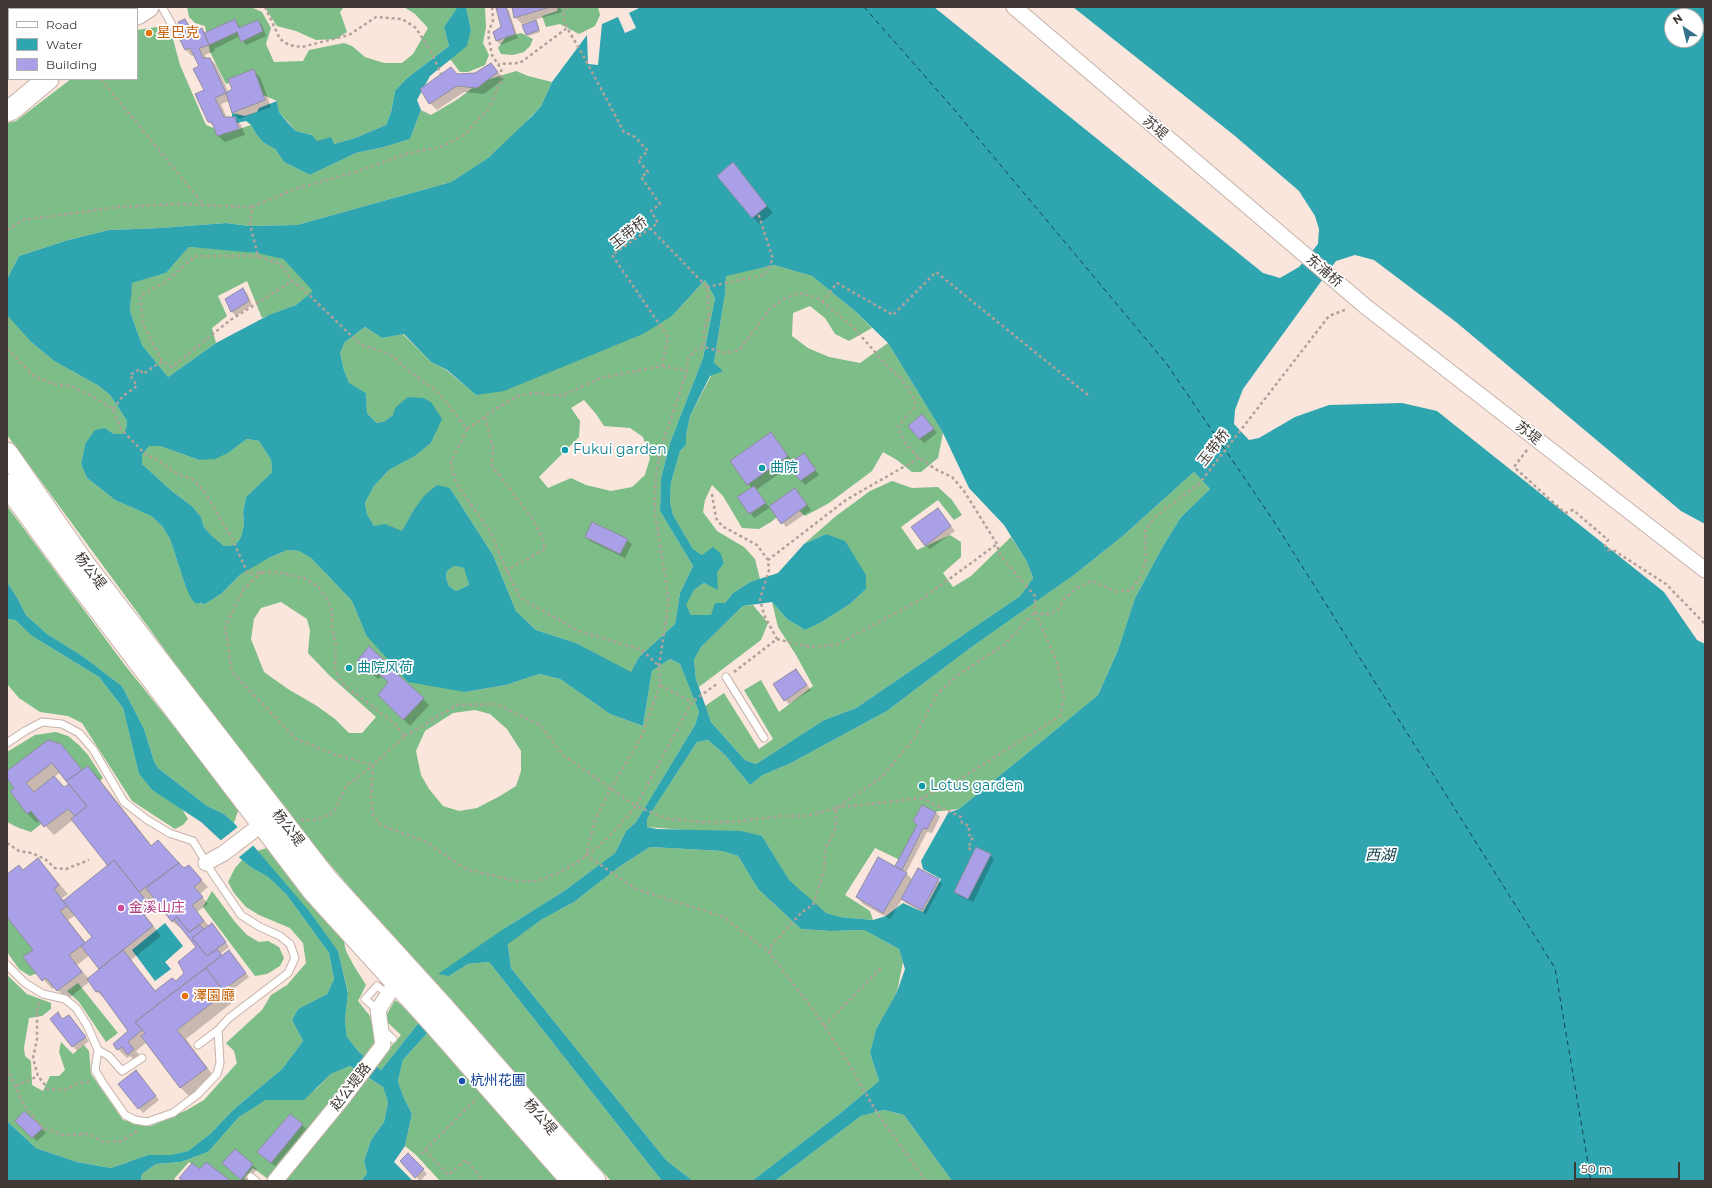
<!DOCTYPE html>
<html>
<head>
<meta charset="utf-8">
<style>
  body { margin:0 }
  #map { position:relative; width:1712px; height:1188px; overflow:hidden; background:#fae6dc; font-family:Montserrat,sans-serif }
  canvas { display:block }
  .frame { position:absolute; inset:0; border:8px solid #3f3834; pointer-events:none }
  .legend { position:absolute; left:8px; top:8px; width:130px; height:72px; box-sizing:border-box; background:#fff; border:1px solid #b2afae; margin:0; padding:5px 7px; list-style:none; font-size:12px; color:#3f3834 }
  .legend li { display:flex; align-items:center; gap:8px; height:20px }
  .legend b { width:20px; border:1px solid #b2afae }
  .north { position:absolute; left:1664px; top:8px; width:40px; height:40px; box-sizing:border-box; background:#fff; border:1px solid #b2afae; border-radius:50%; rotate:325deg; font-size:11px; font-weight:700; line-height:16px; text-align:center; color:#3f3834 }
  .north::after { content:''; display:block; margin:auto; width:14px; height:18px; background:#347388; clip-path:polygon(50% 0,100% 100%,50% 72%,0 100%) }
  .scale { position:absolute; left:1574px; top:1162px; width:106px; height:18px; box-sizing:border-box; border:2px solid #3f3834; border-top:0; padding-left:5px; font-size:12px; line-height:14px; white-space:nowrap; color:#3f3834; -webkit-text-stroke:3px #fff; paint-order:stroke }
</style>
</head>
<body>
<div id="map">
<canvas width="1712" height="1188"></canvas>
<div class="frame"></div>
<ul class="legend">
<li><b style="height:5px;background:#fff"></b>Road</li>
<li><b style="height:11px;background:#2fa5b0"></b>Water</li>
<li><b style="height:11px;background:#a9a0e7"></b>Building</li>
</ul>
<div class="north">N</div>
<div class="scale">50 m</div>
</div>
<script>
const context = document.querySelector('canvas').getContext('2d');
context.lineJoin = 'round';
function fillPath(path, color) { context.fillStyle = color; context.fill(path, 'evenodd'); }
const poly = rows => new Path2D(rows.map(r => 'M' + r).join(''));
function strokePath(path, color, width, dash) { context.strokeStyle = color; context.lineWidth = width; context.lineCap = dash ? 'butt' : 'round'; context.setLineDash(dash || []); context.stroke(path); }
function label(font, color, halo, rows, align = 'center') {
  context.font = font + ' Montserrat,"Noto Sans SC",sans-serif'; context.lineWidth = 3.5; context.setLineDash([]); context.textBaseline = 'middle'; context.strokeStyle = halo; context.fillStyle = color; for (const [text, x, y, turn = 0] of rows) {
    context.save(); context.translate(x, y); context.rotate((+turn || 0) * Math.PI / 180); context.textAlign = isNaN(turn) ? turn : align; if (halo) context.strokeText(text, 0, 0); context.fillText(text, 0, 0); context.restore();
  }
}
const forest = poly([
  [7,7,90,7,87,9,9,9,9,66,7,68],
  [187,7,251,7,262,12,271,28,266,44,274,62,303,61,309,50,344,43,352,46,365,57,384,63,402,63,413,54,428,28,415,14,404,7,458,7,444,27,449,46,406,79,395,91,391,112,386,125,355,138,334,144,317,142,312,135,296,131,279,112,277,101,263,95,243,79,226,84,210,52,205,26,195,23,189,17],
  [267,7,344,7,340,12,347,32,336,39,316,40,296,31,277,26,267,11],
  [466,7,485,7,486,27,483,43,489,55,485,65,468,72,460,72,450,59,466,46,471,30],
  [558,7,598,7,600,15,595,26,579,34,560,24,546,27,542,16,557,11],
  [164,26,173,39,180,65,206,125,221,131,239,129,251,125,256,134,264,143,275,149,284,162,310,175,356,153,384,147,410,139,421,110,431,115,458,99,480,82,516,71,528,76,552,82,541,106,515,133,488,158,451,182,297,225,249,226,226,223,160,228,109,230,68,240,19,256,7,279,7,123,16,121,71,79,137,79,137,30],
  [521,33,533,39,530,46,524,52,513,55,501,54,498,48,506,37],
  [189,247,237,250,270,255,283,259,314,291,296,305,262,318,247,281,218,296,227,316,212,328,216,343,168,377,142,345,130,311,131,283,166,273],
  [774,265,812,276,856,312,872,328,849,341,835,334,825,318,810,306,793,313,792,336,808,348,829,357,860,363,888,343,943,433,938,458,921,472,912,472,897,460,883,452,872,471,829,503,805,516,793,504,771,522,759,529,742,528,723,496,712,485,705,500,703,512,717,531,744,547,755,559,760,579,750,582,733,593,725,603,711,615,691,615,685,605,694,590,704,583,717,589,717,573,724,563,721,554,702,555,693,549,673,515,670,502,671,483,680,451,686,445,686,436,690,416,711,376,714,363,725,294,726,275],
  [705,280,715,298,703,358,670,443,661,478,660,511,693,566,680,593,675,624,639,657,631,673,576,643,536,630,516,611,493,555,450,488,413,511,402,532,374,526,367,514,365,503,374,486,389,470,415,456,431,443,436,432,393,415,385,421,377,423,367,413,366,393,349,384,344,370,340,353,345,342,365,327,382,338,403,334,431,362,446,370,476,395,672,316],
  [584,400,596,414,604,426,630,428,643,437,650,458,645,475,632,487,611,491,586,485,571,478,548,488,539,477,579,437,580,421,571,408],
  [7,314,30,341,54,361,99,386,110,395,127,421,126,429,122,434,114,434,105,428,85,444,81,464,87,478,115,500,151,516,162,526,170,539,185,585,200,604,205,604,221,594,241,574,252,566,287,550,299,551,311,558,352,601,366,635,465,692,506,685,539,674,560,679,610,714,643,726,652,671,670,659,680,664,699,712,695,725,636,822,626,831,615,853,564,891,505,928,449,976,468,964,489,962,662,1181,611,1181,377,919,279,805,7,435],
  [281,602,307,619,310,630,308,653,330,676,376,717,362,733,349,733,335,719,317,706,288,689,264,672,251,639,254,619,261,608],
  [475,710,490,714,507,729,521,751,521,771,516,786,500,796,477,808,459,811,443,806,429,789,421,775,416,751,425,731,453,713],
  [247,439,259,441,271,460,272,472,246,497,243,512,244,524,241,537,237,543,230,546,224,546,211,535,204,527,201,517,192,506,173,492,142,464,142,455,149,446,160,446,199,460,228,453],
  [1194,472,1210,489,1181,517,1163,546,1135,598,1118,650,1098,695,959,809,923,813,902,861,875,848,845,895,870,911,873,920,840,917,825,913,789,881,762,836,647,827,647,819,697,742,708,740,725,755,750,785,763,775,791,763,887,711,969,649,1074,575,1124,535],
  [892,481,912,488,938,487,952,500,962,515,954,520,938,500,901,527,917,550,950,535,961,542,961,557,943,573,953,587,971,576,1011,537,1027,562,1033,578,1020,596,856,708,824,720,756,764,745,760,711,722,705,706,724,693,759,749,773,739,744,690,761,680,779,712,813,686,796,655,778,627,772,602,787,619,805,630,820,623,850,604,866,589,826,534,804,544,836,516,870,491],
  [7,506,124,664,239,808,234,823,224,814,207,806,158,768,154,761,144,729,122,686,81,655,47,634,26,615,18,599,7,582],
  [454,566,465,568,469,585,456,591,449,586,446,578,447,571],
  [753,605,768,623,761,640,699,687,696,679,694,660,701,647,743,606],
  [7,619,15,620,32,636,99,677,123,708,139,774,152,790,182,809,188,819,183,825,175,829,132,801,82,723,68,716,40,712,19,698,7,684],
  [56,732,68,736,79,745,88,755,103,778,96,785,55,751,18,778,50,817,31,832,19,828,7,822,7,752,35,735],
  [650,847,722,851,738,856,758,889,801,929,830,931,864,930,899,949,903,962,897,992,876,1029,870,1053,879,1081,838,1115,752,1181,693,1181,666,1160,511,968,508,943,541,920,574,902,619,867],
  [267,848,272,850,343,938,346,951,354,966,366,985,358,1001,370,1016,376,1045,366,1058,359,1052,347,1037,345,1020,348,992,338,951,257,851],
  [242,860,252,868,268,877,286,894,329,953,334,979,327,994,298,1009,292,1020,303,1041,282,1069,234,1109,210,1134,188,1151,172,1155,148,1155,111,1168,77,1162,36,1148,7,1121,7,975,27,994,51,1003,51,1009,42,1016,29,1018,24,1048,25,1056,31,1061,32,1085,43,1091,50,1076,59,1076,65,1070,59,1052,61,1042,73,1054,84,1045,89,1051,91,1074,123,1120,151,1126,187,1110,204,1100,237,1063,234,1051,226,1043,262,1010,271,995,287,985,306,963,303,943,290,928,259,915,246,907,234,893,228,882,235,868],
  [212,891,235,922,247,935,259,942,268,941,279,947,284,958,280,966,267,974,255,976,203,907],
  [7,905,40,947,40,972,30,976,19,969,7,952],
  [78,983,118,1033,106,1042,79,1002,67,991],
  [395,1000,421,1020,381,1070,375,1065,401,1035,386,1021,387,1014],
  [430,1030,564,1181,440,1181,416,1155,405,1146,412,1114,403,1096,398,1081,403,1060],
  [350,1066,358,1071,268,1179,253,1168,244,1178,247,1181,216,1181,189,1162,174,1179,176,1181,141,1181,142,1174,156,1164,181,1162,208,1152,239,1117,266,1100,281,1099,315,1090,331,1074],
  [365,1076,383,1087,388,1102,384,1122,371,1140,364,1161,367,1173,361,1181,281,1181],
  [884,1110,904,1115,952,1181,775,1181,861,1116]
]);
const water = poly([
  [466,7,471,30,467,46,430,76,417,100,421,110,410,139,384,147,356,153,310,175,284,162,275,149,264,143,256,134,251,125,246,121,237,123,232,121,232,113,245,116,257,112,259,108,277,101,279,112,288,123,296,131,312,135,317,141,331,137,334,144,355,138,386,125,391,112,395,91,406,79,449,46,444,27,457,8],
  [641,7,934,7,1263,273,1280,278,1299,267,1318,244,1319,229,1315,216,1299,191,1235,136,1073,7,1705,7,1705,524,1681,511,1456,322,1374,260,1355,255,1336,261,1243,389,1235,410,1234,424,1249,440,1259,438,1295,417,1329,405,1402,403,1437,411,1664,592,1697,640,1705,644,1705,1181,952,1181,904,1115,884,1110,861,1116,775,1181,752,1181,838,1115,879,1081,870,1053,876,1029,897,992,905,969,899,949,864,930,830,931,801,929,758,889,738,856,722,851,650,847,619,867,574,902,541,920,508,944,511,968,666,1160,693,1181,662,1181,489,962,468,964,449,976,438,974,505,928,564,891,615,853,626,831,636,822,695,725,699,712,680,664,670,659,652,671,643,726,610,714,560,679,539,674,506,685,465,692,408,682,366,635,352,601,311,558,299,551,287,550,269,558,241,574,221,594,205,604,195,603,191,598,185,585,170,539,162,526,151,516,115,500,87,478,81,464,85,444,95,430,105,428,114,434,122,434,126,429,127,421,110,395,99,386,54,361,30,341,7,315,7,279,19,256,68,240,109,230,160,228,226,223,249,226,297,225,451,182,488,158,532,116,541,106,552,82,587,35,588,64,598,65,602,24,618,17,625,33,636,28,629,13],
  [1672,16,1696,16,1696,40,1672,40],
  [189,247,257,253,283,259,313,291,296,305,269,315,216,343,168,377,142,345,130,311,132,283,166,273],
  [774,265,812,276,856,312,888,343,943,433,969,488,1004,525,1027,562,1033,578,1020,596,856,708,824,720,756,764,745,760,711,722,696,679,694,660,701,647,743,606,772,602,787,619,805,630,820,623,850,604,866,589,866,575,845,541,826,534,804,544,778,573,750,582,733,593,725,603,715,603,711,615,691,615,686,605,694,590,704,583,718,590,717,573,724,563,721,554,713,547,702,555,693,549,673,515,670,502,671,483,680,451,686,445,686,436,690,416,710,376,723,371,714,363,725,294,726,276],
  [705,280,715,298,703,358,670,443,661,478,660,511,693,566,680,593,675,624,639,657,631,672,576,643,536,630,516,611,493,555,450,488,437,485,424,496,413,511,402,531,385,524,374,526,367,514,365,503,374,486,389,470,415,456,431,443,442,419,431,402,423,398,408,397,395,408,393,415,385,421,377,423,367,413,366,393,349,383,344,370,340,353,345,342,365,327,382,338,404,334,431,362,447,370,476,395,504,391,643,334,672,316],
  [247,439,259,441,271,460,272,472,246,497,243,512,244,524,241,537,237,543,230,546,224,546,211,535,204,527,201,517,192,506,173,492,142,464,142,455,149,446,160,446,199,460,215,459,228,453],
  [1194,472,1210,489,1181,517,1163,546,1135,598,1118,650,1098,695,959,809,948,813,921,861,923,869,941,879,923,912,903,903,886,916,873,920,840,917,826,913,789,880,762,836,741,831,657,829,647,827,647,819,697,742,708,740,725,755,750,785,763,775,791,763,887,711,969,649,1074,575,1124,535],
  [454,566,464,568,469,585,456,591,449,586,446,578,447,571],
  [7,582,18,599,26,615,47,634,81,655,122,686,144,729,154,761,158,768,207,806,224,814,234,823,309,911,338,951,348,993,345,1020,347,1037,359,1052,381,1070,421,1020,430,1030,403,1060,398,1081,403,1096,412,1114,405,1146,394,1162,413,1181,361,1181,367,1173,364,1161,371,1140,384,1122,388,1102,383,1087,350,1066,331,1074,304,1100,266,1100,239,1117,208,1152,181,1162,156,1164,142,1174,141,1181,7,1181,7,1121,36,1148,77,1162,111,1168,148,1155,171,1155,188,1151,210,1134,234,1109,282,1069,303,1041,292,1020,298,1009,327,994,334,979,329,953,286,894,268,877,252,868,242,860,201,822,152,790,139,774,123,708,99,677,32,636,15,620,7,619],
  [165,923,183,946,165,962,171,969,155,981,132,950]
]);
const pier = poly([
  [239,826,254,845,238,858,220,841]
]);
const shadow = poly([
  [506,7,509,11,518,38,501,45,497,41,494,33,502,27,498,8],
  [513,7,560,7,562,12,534,20,537,23,540,32,528,36,527,35,534,20,522,24,515,17],
  [185,20,192,27,194,33,202,29,206,33,235,20,241,29,257,21,262,25,266,36,246,45,240,36,214,49,215,51,205,55,206,59,210,59,216,65,229,93,254,71,260,77,271,107,239,119,233,112,229,101,221,104,227,118,235,118,241,125,245,135,225,142,218,136,216,128,209,122,200,67,194,55,192,56,186,50],
  [497,71,504,79,484,94,464,92,437,110,430,103,421,89,457,75],
  [733,163,773,213,759,224,718,176],
  [243,289,247,293,252,305,236,316,232,312,226,299],
  [926,419,937,433,924,443,920,439],
  [771,433,793,462,808,459,819,475,805,485,790,466,756,490,769,507,795,489,799,493,811,510,786,527,771,507,754,518,739,497,752,488,748,484],
  [938,509,955,531,930,549,925,545],
  [586,537,627,540,632,544,625,558,590,541],
  [369,647,429,705,410,726,379,695,389,682,382,676,378,679,365,667],
  [796,670,811,690,789,704,785,700],
  [61,745,83,771,88,767,97,776,152,846,167,851,184,869,195,873,208,887,200,894,208,904,197,912,209,926,216,928,229,947,220,954,223,956,233,956,249,977,227,994,233,1002,186,1039,215,1078,189,1096,181,1088,147,1042,136,1051,142,1059,137,1063,130,1056,127,1058,118,1049,130,1032,107,1000,96,991,90,981,67,1000,55,987,52,989,25,958,34,950,7,916,7,876,23,871,38,859,68,894,62,898,64,901,109,866,73,820,54,835,40,820,37,823,28,814,12,791,15,788,7,776,7,773],
  [61,772,70,785,65,788,54,777],
  [154,897,172,921,179,927,181,926,197,948,186,973,176,983,156,992,131,960,161,936,145,915,153,909,148,902],
  [76,915,94,937,86,943,68,920],
  [90,955,100,969,89,979,77,965],
  [922,806,936,812,940,817,932,833,927,832,906,873,913,880,938,880,942,884,926,914,906,903,902,899,890,919,863,904,857,897,900,869,897,866,918,825],
  [990,855,994,859,973,902,959,896,955,892],
  [58,1014,63,1019,73,1021,89,1041,77,1051,73,1046],
  [136,1071,159,1100,143,1113,120,1084],
  [16,1121,42,1129,46,1133,37,1141],
  [302,1125,306,1129,275,1166,262,1156],
  [235,1151,257,1169,247,1181,243,1181,228,1167],
  [408,1155,427,1174,420,1181,401,1161]
]);
const ferry = poly([
  [864,7,952,107,1166,363,1273,520,1555,968,1591,1181]
]);
const building = poly([
  [506,7,515,34,496,41,493,32,501,27,496,8,506,7],
  [512,7,550,7,514,18,512,7],
  [185,19,192,33,202,28,209,45,199,48,203,58,210,58,226,93,215,98,224,117,235,117,239,129,217,136,212,122,208,122,195,94,204,90,193,69,199,66,190,48,185,50,176,32,183,32,178,22,185,19],
  [235,19,239,28,258,20,263,31,241,42,237,32,209,45,204,33,235,19],
  [536,20,539,30,526,35,522,25,536,20],
  [491,63,498,72,477,88,457,86,429,104,420,89,451,67,457,74,475,73,491,63],
  [254,69,265,100,232,113,226,93,232,89,228,79,254,69],
  [733,162,767,206,752,218,717,176,733,162],
  [243,288,249,301,231,312,225,299,243,288],
  [922,414,934,429,919,439,908,426,922,414],
  [771,432,788,456,747,485,730,461,771,432],
  [804,453,816,470,800,481,788,464,804,453],
  [754,486,766,503,749,514,737,497,754,486],
  [795,488,807,505,781,524,769,506,795,488],
  [938,508,951,526,925,546,911,527,938,508],
  [592,522,628,539,620,554,585,537,592,522],
  [369,646,385,661,385,663,424,698,403,720,378,695,388,682,375,670,371,673,357,661,369,646],
  [796,669,807,685,784,701,773,684,796,669],
  [48,740,61,744,82,770,66,781,52,763,26,783,34,792,54,776,64,787,69,784,87,806,75,816,68,809,44,827,31,811,27,814,10,791,14,788,7,778,7,771,48,740],
  [88,766,151,846,158,840,179,863,139,892,114,860,108,866,71,819,87,806,66,781,88,766],
  [922,805,936,812,927,829,923,828,902,870,895,866,917,825,913,821,922,805],
  [976,847,991,854,968,899,954,892,976,847],
  [878,857,907,873,883,913,856,897,878,857],
  [38,858,59,885,54,889,67,906,60,911,85,943,69,955,82,972,57,991,46,978,42,981,23,957,33,950,7,917,7,874,19,865,23,870,38,858],
  [114,860,145,899,137,906,153,926,99,969,81,946,92,937,63,901,114,860],
  [179,863,184,868,189,865,202,880,194,887,203,897,192,905,204,921,189,932,177,917,172,922,146,888,179,863],
  [918,868,939,879,922,910,901,899,918,868],
  [177,917,189,932,200,925,204,929,192,938,207,956,217,949,222,955,135,1022,142,1030,128,1042,134,1049,128,1055,122,1047,117,1050,113,1044,128,1031,99,991,96,992,87,979,123,950,155,991,172,978,176,981,184,973,178,962,196,947,174,919,177,917],
  [212,923,226,942,207,956,192,938,212,923],
  [229,950,246,973,223,990,206,968,229,950],
  [206,968,225,993,177,1030,207,1068,180,1088,141,1036,145,1033,135,1022,206,968],
  [58,1012,62,1019,69,1015,86,1037,72,1047,50,1019,58,1012],
  [136,1070,156,1096,138,1109,118,1084,136,1070],
  [24,1111,43,1128,32,1138,15,1121,24,1111],
  [290,1114,303,1124,271,1163,257,1152,290,1114],
  [235,1149,253,1164,241,1180,222,1163,235,1149],
  [408,1153,424,1169,415,1178,400,1161,408,1153],
  [206,1162,231,1181,182,1181,179,1178,192,1163,200,1169,206,1162]
]);
const path = poly([
  [265,7,280,39,289,45,302,47,349,35,376,17,402,19,416,28,431,52,441,74],
  [566,7,563,17,567,28],
  [101,79,204,205],
  [252,207,295,189,355,172,406,154,443,146,464,135,489,108,502,79,501,69,492,55,488,34,493,20,492,7],
  [650,228,707,287,709,315,704,330,704,347],
  [7,230,23,220,118,207,178,204,252,207,250,224,258,256,280,264,292,281,304,290,361,345,382,351,393,356,405,368,440,394,467,429,497,408,518,396,535,393,561,396,601,378,662,366,668,337,612,255,658,223,651,211,660,204,641,177,648,172,638,160,648,151,635,137,624,132,583,55,567,28,520,63,498,64],
  [258,256,195,256,167,281,140,296,143,324,162,361,172,367,229,321,292,281],
  [707,287,764,275,773,259,758,213],
  [822,302,837,283,893,315,936,272,1088,395],
  [7,349,34,376,53,384,71,386,90,395,113,409,121,429,146,455,158,460,174,472,194,480,204,491,232,538,248,574,262,572,282,573,304,578,318,586,326,597,332,611,332,627,336,645,335,667,338,677,344,685,393,722,405,736,373,765,371,798,373,815,381,825,426,842,466,869,516,881,538,881,562,871,579,861,599,846,619,826,636,806,668,819,703,822,734,822,781,816,807,816,836,808,836,827,825,850,824,871,813,905,802,912,770,947,771,955,815,1012,844,1056,879,1116,926,1181],
  [662,366,687,371,688,359,694,351,704,347,726,353,739,350,770,309,784,299,798,293,816,297,853,327,889,368,901,378,915,400,915,407,898,426,905,443,919,458,937,470,952,477,964,491,997,544,1000,555,1035,596,1035,612,1046,615,1058,610,1065,598,1077,588,1092,581,1116,592,1131,590,1141,576,1146,559,1145,531,1155,517,1199,484,1329,316,1347,309],
  [113,409,123,396,137,386,130,375,140,369,143,374,162,361],
  [485,417,493,447,492,466,532,518,542,537,545,549,506,571],
  [467,429,451,462,456,483,491,533,502,560,520,598,579,631,642,650,659,666,660,685,641,737,611,788,594,823,586,855,636,889,724,917,771,954],
  [1527,450,1514,467,1565,513,1573,510,1608,540,1605,546,1608,550,1613,550,1666,584,1705,624],
  [712,494,716,518,722,526,757,545,768,560],
  [262,572,243,590,225,627,232,672,296,739,336,755,373,765],
  [1035,612,1057,662,1064,698,1060,716,955,782,921,798,836,808,881,778,915,737,937,694,958,675,1004,645,1035,612],
  [777,639,809,647,836,645,922,599,997,544],
  [659,666,669,600,655,514,655,490,657,467,662,445,687,371],
  [734,672,777,639,764,615,760,599,769,570,768,560,846,500,919,458],
  [660,685,692,702],
  [405,736,457,705,496,704,540,725,563,755,636,806,692,702,718,683],
  [921,798,961,817,962,823,969,826,969,835,973,837,968,848,974,851],
  [301,820,316,820,334,812,346,786,373,766],
  [7,843,19,851,32,853,45,859,55,868,66,869,89,860],
  [39,1002,37,1009,37,1039,33,1058,38,1076,48,1089,65,1090,78,1083,91,1082],
  [824,1026,882,967],
  [7,1068,24,1106,43,1128,63,1135,89,1134,103,1142,122,1141,137,1131],
  [16,1086,38,1076],
  [425,1150,448,1175,466,1160,484,1181],
  [421,1154,477,1098]
]);
const lane = poly([
  [162,7,176,32],
  [726,677,764,738],
  [7,743,25,731,42,722,62,724,79,733,93,749,124,802,146,819,169,833,193,841,213,874,241,915,260,927,280,936,290,944,295,958,288,973,229,1018,218,1030,220,1063,217,1074,198,1094,173,1113,147,1122,135,1120,125,1115,102,1082,95,1070,98,1050,87,1025,76,1008,65,999,43,994,25,983,7,965],
  [378,1010,365,999,377,986,388,994],
  [383,1030,393,1039],
  [198,1045,218,1030],
  [98,1050,109,1056,122,1071,142,1058],
  [251,1177,256,1181]
]);
const street = poly([
  [1014,7,1365,306,1705,570],
  [206,863,224,853,262,824],
  [275,1181,342,1099,383,1045,378,1010,396,982]
]);
const secondary = poly([
  [137,14,148,7],
  [7,111,12,109,48,79],
  [7,453,84,564,325,877,445,1009,595,1181],
  [7,485,70,571,313,891,434,1024,572,1181]
]);
const markers = [
  [149,33,4,"#e8710a"],
  [565,450,4,"#0f9aa8"],
  [762,468,4,"#0f9aa8"],
  [349,668,4,"#0f9aa8"],
  [922,786,4,"#0f9aa8"],
  [121,908,4,"#d1479c"],
  [185,996,4,"#e8710a"],
  [462,1081,4,"#1a4fb4"]
];
const foodNames = [
  ["星巴克",157,33],
  ["澤園廳",193,996]
];
const streetNames = [
  ["苏堤",1155,128,41],
  ["玉带桥",629,233,-38],
  ["东浦桥",1324,271,40],
  ["苏堤",1528,433,38],
  ["玉带桥",1214,448,-52],
  ["杨公堤",90,571,53],
  ["杨公堤",288,828,52],
  ["赵公堤路",351,1087,-52],
  ["杨公堤",540,1117,49]
];
const cultureNames = [
  ["Fukui garden",573,450],
  ["曲院",770,468],
  ["曲院风荷",357,668],
  ["Lotus garden",930,786]
];
const hotelNames = [
  ["金溪山庄",129,908]
];
const transitNames = [
  ["杭州花圃",470,1081]
];
const waterNames = [
  ["西湖",1380,856]
];
fillPath(forest, '#7dbd87');
fillPath(water, '#2fa5b0');
fillPath(pier, '#fae6dc');
fillPath(shadow, '#0003');
strokePath(ferry, '#114449', 1, [5, 4]);
fillPath(building, '#a9a0e7');
strokePath(building, '#8f8d9f', 1);
strokePath(lane, '#c5b2a9', 9);
strokePath(street, '#c5b2a9', 17);
strokePath(secondary, '#c5b2a9', 23);
strokePath(path, '#b0a199', 2.5, [3, 3]);
strokePath(lane, '#fff', 7);
strokePath(street, '#fff', 15);
strokePath(secondary, '#fff', 21);
for (const [x, y, r, color] of markers) { const dot = new Path2D(); dot.arc(x, y, r, 0, 2 * Math.PI); context.fillStyle = color; context.fill(dot); strokePath(dot, '#fff', 1.5); }
label('14px', '#c56008', '#fff', foodNames, 'left');
label('14px', '#3f3834', '#fff', streetNames);
label('14px', '#0d838f', '#fff', cultureNames, 'left');
label('14px', '#b23c85', '#fff', hotelNames, 'left');
label('14px', '#164399', '#fff', transitNames, 'left');
label('italic 15px', '#114449', '#fff', waterNames);
</script>
</body>
</html>
